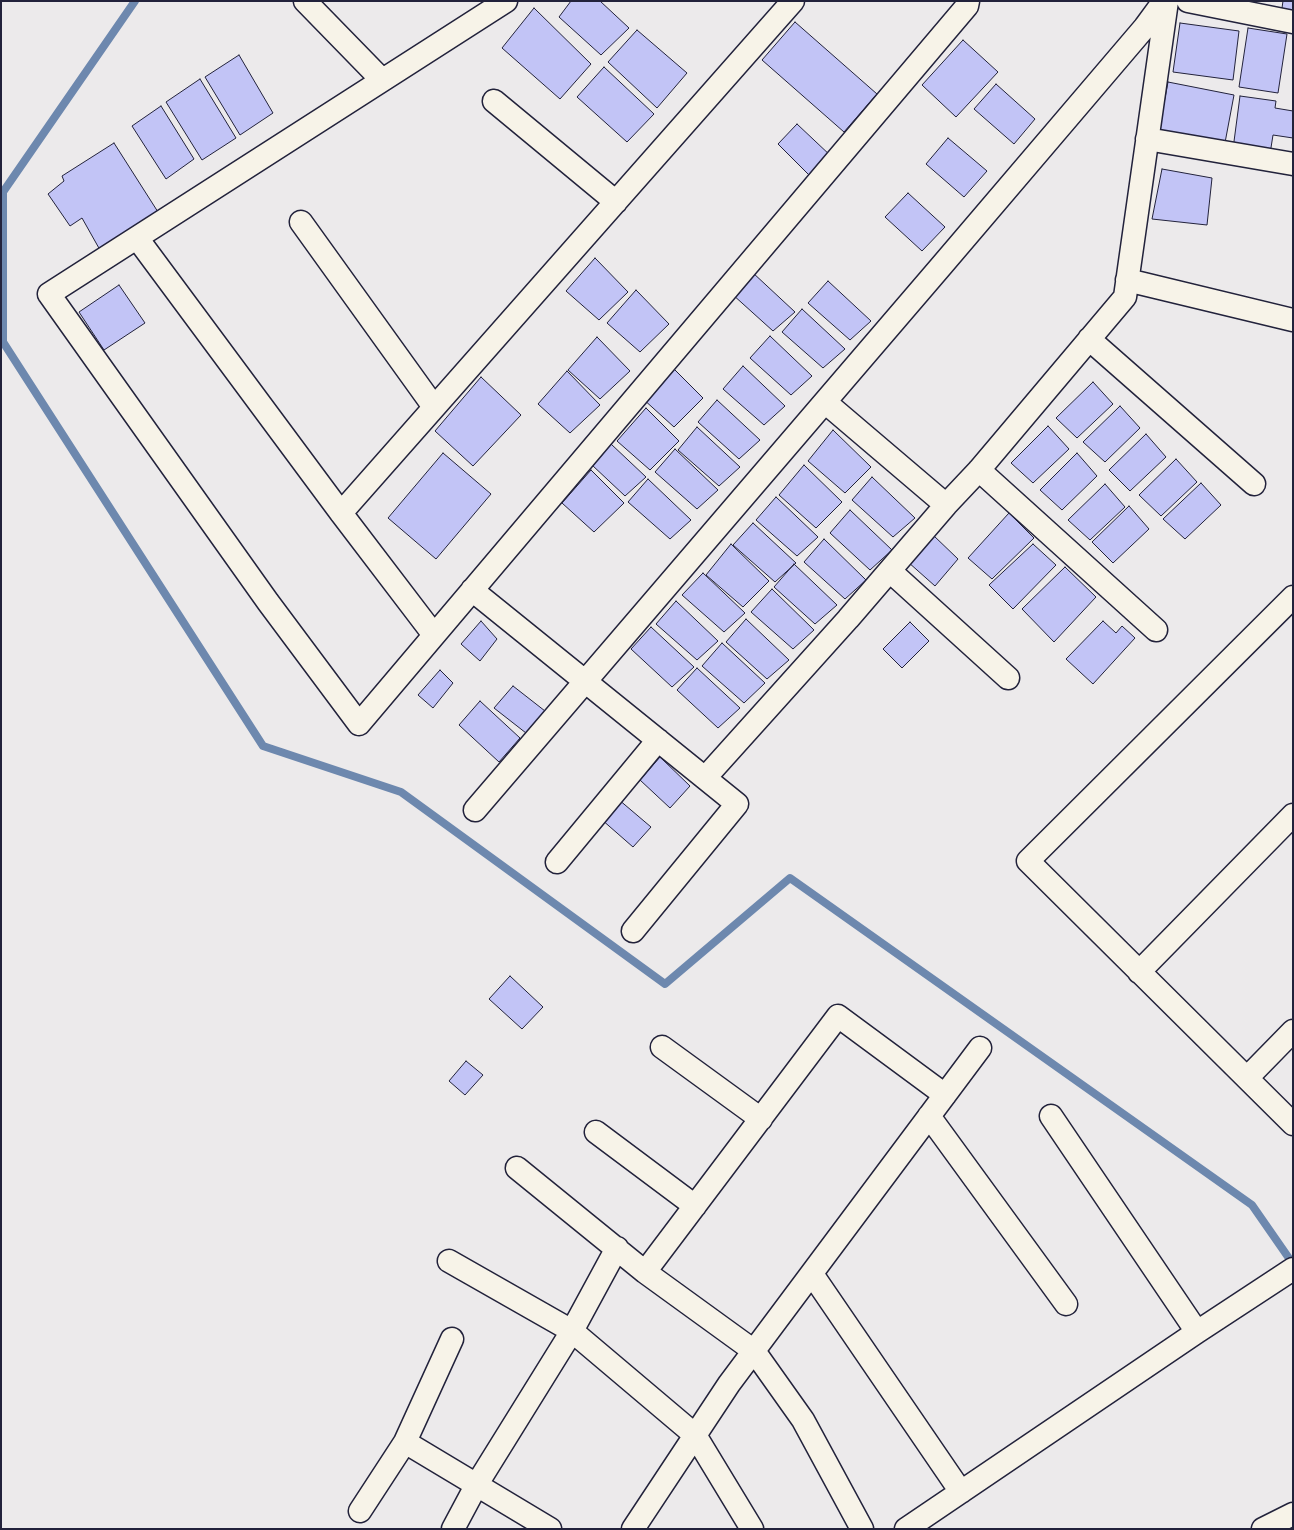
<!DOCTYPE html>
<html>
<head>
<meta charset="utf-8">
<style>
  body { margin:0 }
  #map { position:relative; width:1294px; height:1530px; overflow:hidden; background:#eceaeb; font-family:"Architects Daughter",sans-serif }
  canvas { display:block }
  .frame { position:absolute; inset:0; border:2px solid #22223b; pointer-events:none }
</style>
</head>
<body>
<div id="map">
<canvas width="1294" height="1530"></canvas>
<div class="frame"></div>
</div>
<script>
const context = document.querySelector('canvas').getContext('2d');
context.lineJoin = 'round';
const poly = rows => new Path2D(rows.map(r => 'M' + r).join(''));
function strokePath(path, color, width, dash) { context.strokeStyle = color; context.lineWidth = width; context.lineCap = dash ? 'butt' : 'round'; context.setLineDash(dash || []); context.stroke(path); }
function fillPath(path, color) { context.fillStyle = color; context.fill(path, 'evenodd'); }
const stream = poly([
  [135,1,3,192,3,342,263,746,401,792,665,984,790,878,1252,1205,1293,1264]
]);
const building = poly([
  [571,1,600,1,629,28,601,55,559,17,571,1],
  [1283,1,1293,1,1293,17,1281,15,1283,1],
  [534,8,591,64,560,99,502,48,534,8],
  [795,22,877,94,844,132,762,60,795,22],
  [1180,23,1239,31,1233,80,1173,72,1180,23],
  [1248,28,1287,34,1278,93,1239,87,1248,28],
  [637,30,687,73,657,108,608,62,637,30],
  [963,40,998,72,956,117,922,85,963,40],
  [239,55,273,113,240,135,205,77,239,55],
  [604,67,654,114,627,142,577,97,604,67],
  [200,79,236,138,202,160,166,102,200,79],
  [1168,82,1234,95,1224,148,1158,135,1168,82],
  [996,84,1035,119,1014,144,974,109,996,84],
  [1240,96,1276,101,1275,108,1293,111,1293,138,1273,135,1270,154,1233,149,1240,96],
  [161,106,194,159,166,179,132,126,161,106],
  [797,124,832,157,812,178,778,144,797,124],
  [948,138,987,171,964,197,926,164,948,138],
  [114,143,158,212,100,250,82,218,70,226,48,194,64,181,62,176,114,143],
  [1162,169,1212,178,1207,225,1152,219,1162,169],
  [908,193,945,227,922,251,885,217,908,193],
  [595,258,628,292,599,320,566,291,595,258],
  [752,272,795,312,773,331,732,294,752,272],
  [828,281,871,321,850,340,808,303,828,281],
  [119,285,145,323,104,350,79,312,119,285],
  [636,290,669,324,640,352,607,323,636,290],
  [802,309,845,349,823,368,782,332,802,309],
  [770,336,812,376,791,395,750,358,770,336],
  [597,337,630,371,600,399,568,370,597,337],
  [670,365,703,398,674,427,642,398,670,365],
  [743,366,785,406,764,425,723,389,743,366],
  [567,371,600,405,570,433,538,404,567,371],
  [481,377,521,415,473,466,435,431,481,377],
  [1093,382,1113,404,1077,438,1056,418,1093,382],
  [717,400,760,440,739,459,698,422,717,400],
  [1120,406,1140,428,1105,462,1083,442,1120,406],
  [646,408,679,441,650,470,617,441,646,408],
  [1048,426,1069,449,1033,483,1011,463,1048,426],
  [697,427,740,467,719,486,678,450,697,427],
  [833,430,871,467,845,493,808,461,833,430],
  [1146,434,1166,457,1130,491,1109,470,1146,434],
  [611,444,646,477,625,496,592,465,611,444],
  [675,449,718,490,697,509,655,472,675,449],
  [443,453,491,494,436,559,388,518,443,453],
  [1077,453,1097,476,1062,510,1040,490,1077,453],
  [1176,459,1197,482,1161,516,1139,495,1176,459],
  [804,465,842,502,816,528,779,495,804,465],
  [591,470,624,503,594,532,562,503,591,470],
  [872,477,915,518,893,537,852,500,872,477],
  [648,479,691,520,670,539,628,502,648,479],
  [1201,483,1221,505,1185,539,1163,519,1201,483],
  [1105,484,1125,507,1090,540,1068,520,1105,484],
  [776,497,818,537,797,556,756,520,776,497],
  [1129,506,1149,529,1113,563,1092,542,1129,506],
  [850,510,892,550,870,570,830,533,850,510],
  [1009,513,1034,538,992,579,968,558,1009,513],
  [753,523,796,563,775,582,733,545,753,523],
  [933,535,958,559,935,586,908,562,933,535],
  [824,539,866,580,845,599,804,562,824,539],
  [731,544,769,581,743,607,706,575,731,544],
  [1033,544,1056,565,1013,609,989,585,1033,544],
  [794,564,837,605,815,624,774,587,794,564],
  [1065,567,1096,597,1054,642,1022,609,1065,567],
  [703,573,745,613,724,632,682,595,703,573],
  [772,589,814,630,793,649,751,612,772,589],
  [676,601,718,641,697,660,656,624,676,601],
  [746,619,789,660,767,679,726,642,746,619],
  [481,621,497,639,480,661,461,644,481,621],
  [1103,621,1116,633,1122,626,1135,638,1093,684,1066,659,1103,621],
  [910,622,929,641,902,668,883,649,910,622],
  [651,627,694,667,672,687,631,649,651,627],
  [722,643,765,683,744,703,702,666,722,643],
  [697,668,740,708,718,728,677,690,697,668],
  [440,670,453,683,433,708,418,695,440,670],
  [513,686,545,711,526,733,494,708,513,686],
  [480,701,520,738,499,762,459,725,480,701],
  [660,757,690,786,670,808,640,780,660,757],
  [618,799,651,827,633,847,601,819,618,799],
  [510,976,543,1007,522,1029,489,999,510,976],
  [466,1061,483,1075,465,1095,449,1081,466,1061]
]);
const street = poly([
  [305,1,382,80],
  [506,1,49,294,268,602,359,724,967,6,968,1],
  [1188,1,1293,22],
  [494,101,616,202],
  [1147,139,1293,164],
  [301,222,434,407],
  [137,238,341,513,434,635],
  [1127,280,1293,320],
  [1089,339,1254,484],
  [825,402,946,505],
  [979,470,1156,630],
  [341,513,793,1],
  [890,571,1008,678],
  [472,590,737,804,633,931],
  [1293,597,1028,861,1293,1124],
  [705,778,848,619,946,505,979,470,1125,297,1167,1],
  [475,810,943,264,1145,27,1164,1],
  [557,862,658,740],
  [1139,972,1293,815],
  [662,1047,761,1119],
  [1247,1078,1293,1031],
  [929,1116,1066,1304],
  [1051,1116,1197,1332],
  [596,1132,695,1206],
  [517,1168,645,1272,754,1351,803,1420,862,1529],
  [449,1261,572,1331,695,1435,752,1529],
  [645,1272,838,1016,945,1095],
  [812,1274,961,1492],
  [405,1442,550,1529],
  [360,1511,405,1442,452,1339],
  [453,1529,477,1484,572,1331,617,1248],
  [633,1529,729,1384,980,1048],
  [906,1529,1197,1332,1293,1269],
  [1263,1529,1293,1514]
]);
strokePath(stream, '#6d88ae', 8);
fillPath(building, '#c2c4f6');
strokePath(building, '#22223b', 1);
strokePath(street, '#22223b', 25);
strokePath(street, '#f7f3e8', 22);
</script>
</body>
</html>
